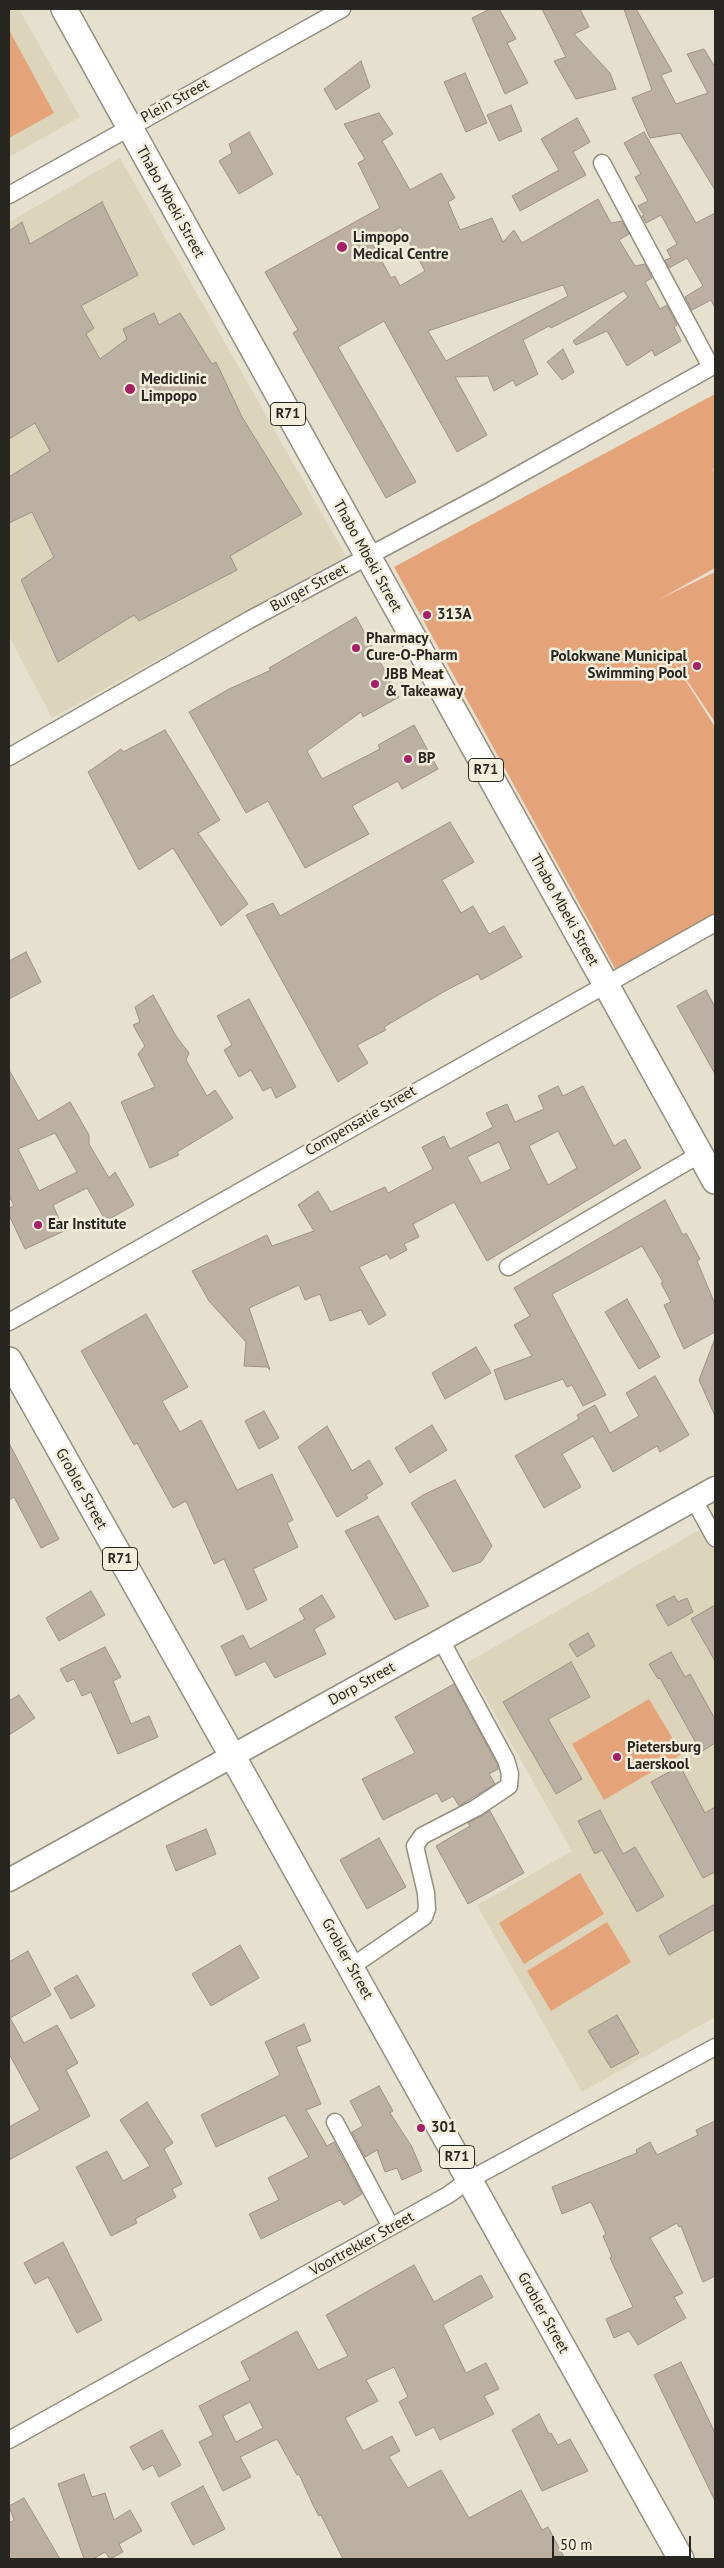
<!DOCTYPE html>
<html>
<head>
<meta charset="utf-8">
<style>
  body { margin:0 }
  #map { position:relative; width:724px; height:2568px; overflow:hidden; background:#e6e0cf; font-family:"PT Sans",sans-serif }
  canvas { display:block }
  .frame { position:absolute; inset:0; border:10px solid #282620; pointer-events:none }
  .scale { position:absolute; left:552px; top:2536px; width:139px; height:22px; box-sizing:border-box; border:2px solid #282620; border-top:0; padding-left:6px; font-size:15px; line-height:18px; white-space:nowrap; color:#282620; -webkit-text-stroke:4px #f3eedc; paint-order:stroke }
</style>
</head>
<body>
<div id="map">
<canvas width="724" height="2568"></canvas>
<div class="frame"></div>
<div class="scale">50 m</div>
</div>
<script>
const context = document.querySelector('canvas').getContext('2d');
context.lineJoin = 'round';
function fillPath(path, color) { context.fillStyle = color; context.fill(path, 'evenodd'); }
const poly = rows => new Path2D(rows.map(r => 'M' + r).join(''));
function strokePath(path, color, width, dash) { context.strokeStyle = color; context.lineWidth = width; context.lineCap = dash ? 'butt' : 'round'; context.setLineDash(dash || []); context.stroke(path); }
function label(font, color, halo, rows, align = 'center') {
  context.font = font + ' "PT Sans",sans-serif'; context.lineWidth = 5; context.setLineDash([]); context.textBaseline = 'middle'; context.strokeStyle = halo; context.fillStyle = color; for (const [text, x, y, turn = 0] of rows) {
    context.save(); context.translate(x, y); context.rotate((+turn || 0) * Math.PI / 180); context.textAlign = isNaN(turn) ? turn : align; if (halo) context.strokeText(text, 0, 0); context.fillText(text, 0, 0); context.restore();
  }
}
const built = poly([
  [9,9,19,9,80,117,9,157],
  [120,158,346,556,52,718,9,636,9,222],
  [715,1521,715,2017,582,2092,477,1905,572,1851,466,1663]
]);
const green = poly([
  [9,30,54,113,9,138],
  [715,394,715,472,711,466,715,474,715,568,658,600,715,572,715,722,661,642,715,727,715,919,618,974,394,567],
  [649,1699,682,1754,604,1800,572,1744],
  [580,1873,604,1914,524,1964,499,1923],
  [607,1922,631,1962,551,2011,527,1971]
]);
const building = poly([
  [490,9,499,9,516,39,507,43,528,83,505,94,472,18,490,9],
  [542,9,580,9,589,27,574,34,610,73,616,89,576,99,554,61,566,57,542,9],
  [624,9,636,9,672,71,661,75,676,104,708,93,687,54,704,49,715,67,715,190,680,133,650,138,632,98,652,90,624,9],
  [361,61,370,87,336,110,324,89,361,61],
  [465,73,487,123,466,132,444,82,465,73],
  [511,105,522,131,499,141,487,115,511,105],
  [379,113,393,134,382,141,410,190,441,173,455,198,448,202,460,230,492,218,503,242,514,230,522,243,598,199,611,223,622,221,629,234,619,240,635,266,645,264,652,278,645,282,660,309,667,305,677,325,674,327,681,341,655,356,652,350,627,366,607,331,576,345,573,341,628,297,624,291,551,328,549,326,523,340,538,374,516,386,513,380,494,391,488,376,455,377,487,435,457,452,384,321,338,347,416,482,386,498,293,333,298,330,265,272,380,208,358,163,365,159,344,124,379,113],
  [401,227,425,271,400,286,395,276,391,278,372,243,401,227],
  [563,285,568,296,446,361,428,331,563,285],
  [577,118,590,142,573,152,586,175,520,211,512,196,559,170,541,139,577,118],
  [249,132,273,174,239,194,219,161,232,153,229,144,249,132],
  [644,132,696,223,715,213,715,308,711,300,692,310,685,297,703,286,687,258,669,268,665,260,671,258,667,250,677,244,661,215,646,223,642,216,644,215,638,206,648,201,635,177,641,174,624,143,644,132],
  [102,202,138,275,81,306,94,328,86,334,100,359,127,339,123,329,154,313,159,325,180,313,212,364,216,362,242,417,302,514,230,556,237,570,139,621,134,615,58,662,21,580,54,557,32,512,9,523,9,477,50,451,35,423,9,439,9,231,22,222,30,244,102,202],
  [563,349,574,372,562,380,547,362,563,349],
  [356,617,399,697,363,717,361,712,307,751,322,779,380,749,378,745,414,725,438,769,402,789,398,781,352,806,369,834,305,868,268,801,246,813,189,712,229,689,271,670,269,668,356,617],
  [165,730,220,820,198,833,248,904,221,926,173,848,139,870,88,772,121,749,123,752,165,730],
  [450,822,474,862,442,880,461,913,473,906,489,934,504,926,522,957,481,980,478,974,445,991,384,1027,386,1030,357,1045,368,1063,338,1082,246,915,273,903,280,916,450,822],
  [26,952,41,982,9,999,9,961,26,952],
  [706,990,715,1007,715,1074,677,1006,706,990],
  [153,995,176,1036,189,1053,186,1060,207,1096,215,1090,233,1118,177,1152,179,1155,150,1168,121,1102,155,1087,138,1054,145,1046,133,1025,140,1022,135,1007,153,995],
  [249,999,296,1087,276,1098,271,1087,263,1091,251,1070,239,1077,224,1050,232,1045,217,1016,249,999],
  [9,1070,38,1121,70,1102,89,1135,89,1144,109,1178,115,1172,134,1205,106,1221,87,1188,53,1205,64,1231,25,1249,9,1215,9,1208,14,1206,9,1195,9,1070],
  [55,1133,77,1172,39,1191,18,1149,55,1133],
  [558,1086,563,1096,583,1086,614,1146,625,1139,641,1168,487,1261,454,1202,413,1224,419,1237,404,1244,407,1250,390,1259,387,1254,359,1267,386,1315,369,1325,361,1310,330,1321,320,1294,305,1300,299,1285,249,1308,270,1370,267,1367,244,1366,246,1342,209,1301,192,1271,267,1235,272,1246,314,1231,298,1205,318,1191,331,1212,385,1187,388,1193,433,1169,422,1147,444,1136,450,1149,493,1127,486,1113,507,1104,515,1122,544,1109,538,1096,558,1086],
  [558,1131,577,1168,548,1185,529,1146,558,1131],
  [499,1142,511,1169,481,1183,467,1157,499,1142],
  [665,1200,683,1235,686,1233,700,1259,697,1261,715,1304,715,1332,684,1349,664,1305,671,1302,661,1283,663,1282,642,1246,552,1294,606,1395,583,1406,572,1385,567,1387,563,1379,505,1400,494,1370,532,1356,514,1325,530,1316,514,1288,665,1200],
  [627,1299,660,1357,639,1369,605,1312,627,1299],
  [146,1314,188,1387,162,1401,180,1432,201,1420,237,1490,272,1474,293,1520,287,1523,298,1547,253,1569,267,1600,247,1610,224,1559,214,1564,186,1501,173,1508,137,1443,134,1445,81,1351,146,1314],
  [714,1341,715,1341,715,1416,699,1380,714,1341],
  [476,1347,491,1373,445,1399,432,1373,476,1347],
  [655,1376,689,1435,660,1452,657,1446,613,1472,593,1436,562,1454,581,1487,544,1508,515,1456,579,1419,577,1415,595,1405,610,1433,639,1416,626,1393,655,1376],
  [264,1411,279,1438,259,1449,245,1421,264,1411],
  [432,1425,447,1450,410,1473,395,1448,432,1425],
  [327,1426,352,1471,369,1460,383,1484,366,1495,368,1498,337,1517,298,1447,327,1426],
  [9,1443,59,1539,41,1548,14,1497,9,1500,9,1443],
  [455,1480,492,1546,481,1562,453,1572,411,1503,423,1495,455,1480],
  [378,1516,429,1606,395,1620,345,1531,378,1516],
  [91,1591,105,1615,59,1641,46,1618,91,1591],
  [322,1595,335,1617,314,1629,326,1654,275,1678,265,1661,236,1676,221,1646,243,1635,250,1649,305,1619,299,1609,322,1595],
  [674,1596,678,1602,687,1598,693,1612,668,1626,656,1605,674,1596],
  [715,1605,715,1661,691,1619,715,1605],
  [588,1633,595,1646,577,1657,569,1644,588,1633],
  [105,1647,121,1677,113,1681,131,1724,149,1716,158,1737,118,1754,91,1692,82,1696,74,1679,67,1682,60,1669,105,1647],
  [671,1652,685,1677,690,1674,715,1719,715,1743,701,1752,660,1678,658,1679,649,1664,671,1652],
  [571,1662,590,1697,548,1719,582,1779,556,1794,503,1702,571,1662],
  [454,1684,497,1764,498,1769,489,1774,495,1784,459,1806,453,1796,442,1802,437,1793,383,1820,362,1779,415,1753,395,1717,454,1684],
  [19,1695,35,1718,9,1735,9,1701,19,1695],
  [680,1766,705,1813,715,1807,715,1872,703,1878,651,1782,680,1766],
  [600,1810,623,1854,635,1847,664,1896,637,1912,602,1850,595,1854,578,1821,600,1810],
  [490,1811,524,1873,468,1904,436,1846,470,1826,468,1823,490,1811],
  [206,1829,216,1854,176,1871,166,1846,206,1829],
  [379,1838,406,1887,367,1909,340,1860,379,1838],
  [715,1904,715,1929,669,1955,659,1936,715,1904],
  [240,1945,259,1978,211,2006,192,1974,240,1945],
  [28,1951,51,1995,10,2018,24,2043,57,2025,78,2063,66,2070,90,2116,9,2160,9,2127,40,2110,9,2054,9,1962,28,1951],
  [77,1975,95,2006,71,2019,54,1988,77,1975],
  [617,2015,639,2053,611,2068,588,2031,617,2015],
  [304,2024,311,2041,296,2047,321,2104,306,2110,327,2146,334,2142,362,2194,344,2205,340,2200,261,2239,249,2214,279,2200,268,2178,309,2157,285,2115,216,2147,201,2115,280,2075,265,2042,304,2024],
  [379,2086,393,2111,390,2113,412,2147,422,2171,402,2180,397,2168,385,2172,377,2150,365,2157,352,2132,363,2126,350,2101,379,2086],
  [147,2102,173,2143,164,2149,182,2184,172,2189,176,2197,135,2219,137,2223,111,2236,76,2167,107,2151,123,2181,150,2166,120,2120,147,2102],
  [715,2121,715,2276,703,2282,681,2226,679,2227,677,2223,650,2238,683,2293,674,2297,686,2318,638,2345,629,2331,614,2338,606,2319,633,2307,610,2258,612,2257,603,2236,606,2234,591,2202,562,2214,552,2187,637,2153,636,2150,650,2142,657,2155,698,2135,696,2130,715,2121],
  [63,2242,102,2320,77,2333,48,2277,35,2284,24,2263,63,2242],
  [414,2265,434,2302,481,2275,493,2297,443,2325,466,2373,486,2363,499,2389,484,2396,494,2414,440,2440,434,2427,416,2436,399,2402,408,2397,394,2367,366,2380,378,2401,345,2418,363,2451,392,2436,400,2451,389,2457,408,2488,441,2470,469,2518,521,2490,542,2530,548,2527,565,2559,343,2559,321,2515,319,2516,314,2507,299,2474,297,2475,277,2439,240,2457,251,2477,223,2491,199,2442,213,2435,199,2406,250,2380,241,2362,297,2331,318,2370,348,2356,326,2315,414,2265],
  [250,2402,263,2428,236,2442,223,2416,250,2402],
  [681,2362,715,2433,715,2501,654,2375,681,2362],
  [539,2414,549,2434,551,2433,558,2445,570,2439,588,2471,542,2491,512,2430,539,2414],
  [162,2430,181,2465,159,2477,153,2465,143,2470,130,2447,162,2430],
  [84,2474,92,2497,105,2493,114,2520,130,2510,142,2531,119,2544,123,2552,110,2559,105,2552,93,2559,84,2559,58,2484,84,2474],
  [203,2486,225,2529,193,2545,171,2503,203,2486],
  [24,2498,60,2559,9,2559,9,2523,14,2520,9,2506,24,2498]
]);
const street = poly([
  [602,163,711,367],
  [9,195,342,9],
  [9,757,249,620,490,491,715,365],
  [508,1267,700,1154],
  [9,1322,715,923],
  [694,1500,715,1538],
  [351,1967,424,1917,427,1909,426,1893,415,1846,422,1836,476,1808,509,1786,510,1774,506,1760,441,1640],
  [335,2122,391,2227],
  [9,2440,448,2195,469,2180,715,2047]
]);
const secondary = poly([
  [9,1880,715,1488]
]);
const primary = poly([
  [64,9,715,1181],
  [9,1360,251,1789,681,2559]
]);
const markers = [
  [342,247,6,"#a71f66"],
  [130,389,6,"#a71f66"],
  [427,615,5,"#a71f66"],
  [356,648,5,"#a71f66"],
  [697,666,5,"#a71f66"],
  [375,684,5,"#a71f66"],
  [408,759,5,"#a71f66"],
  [38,1225,5,"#a71f66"],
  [617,1757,5,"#a71f66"],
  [421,2128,5,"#a71f66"]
];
const shields = [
  [288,414,35],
  [486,770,35],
  [120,1559,35],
  [457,2157,35]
];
const shieldNames = [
  ["R71",288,414],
  ["R71",486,770],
  ["R71",120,1559],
  ["R71",457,2157]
];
const streetNames = [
  ["Plein Street",175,101,-29],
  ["Thabo Mbeki Street",170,202,61],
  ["Thabo Mbeki Street",367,556,61],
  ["Burger Street",309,588,-28],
  ["Thabo Mbeki Street",564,910,61],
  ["Compensatie Street",361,1121,-30],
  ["Grobler Street",81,1489,61],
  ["Dorp Street",362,1684,-29],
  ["Grobler Street",347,1959,61],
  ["Voortrekker Street",362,2244,-29],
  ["Grobler Street",543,2313,61]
];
const poiNames = [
  ["Limpopo",353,238],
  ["Medical Centre",353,255],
  ["Mediclinic",141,380],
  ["Limpopo",141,397],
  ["313A",437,615],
  ["Pharmacy",366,639],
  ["Cure-O-Pharm",366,656],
  ["Polokwane Municipal",687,657,"right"],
  ["Swimming Pool",687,674,"right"],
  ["JBB Meat",385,675],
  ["& Takeaway",385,692],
  ["BP",418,759],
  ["Ear Institute",48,1225],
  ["Pietersburg",627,1748],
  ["Laerskool",627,1765],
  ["301",431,2128]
];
fillPath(built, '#dcd5bc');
fillPath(green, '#e4a379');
fillPath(building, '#bcb0a2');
strokePath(building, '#9d9184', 1);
strokePath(street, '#948f7f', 19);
strokePath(secondary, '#948f7f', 25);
strokePath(primary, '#948f7f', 28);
strokePath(street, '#fff', 16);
strokePath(secondary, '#fff', 22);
strokePath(primary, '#fff', 25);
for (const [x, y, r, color] of markers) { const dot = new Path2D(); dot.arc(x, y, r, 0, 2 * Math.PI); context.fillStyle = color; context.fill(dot); strokePath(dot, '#f3eedc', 2); }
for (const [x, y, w] of shields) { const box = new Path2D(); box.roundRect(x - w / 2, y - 11.5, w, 23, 4); context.fillStyle = '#f3eedc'; context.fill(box); strokePath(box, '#282620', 1); }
label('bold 14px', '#282620', null, shieldNames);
label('15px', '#282620', '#f3eedc', streetNames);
label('bold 15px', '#282620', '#f3eedc', poiNames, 'left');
</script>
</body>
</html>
